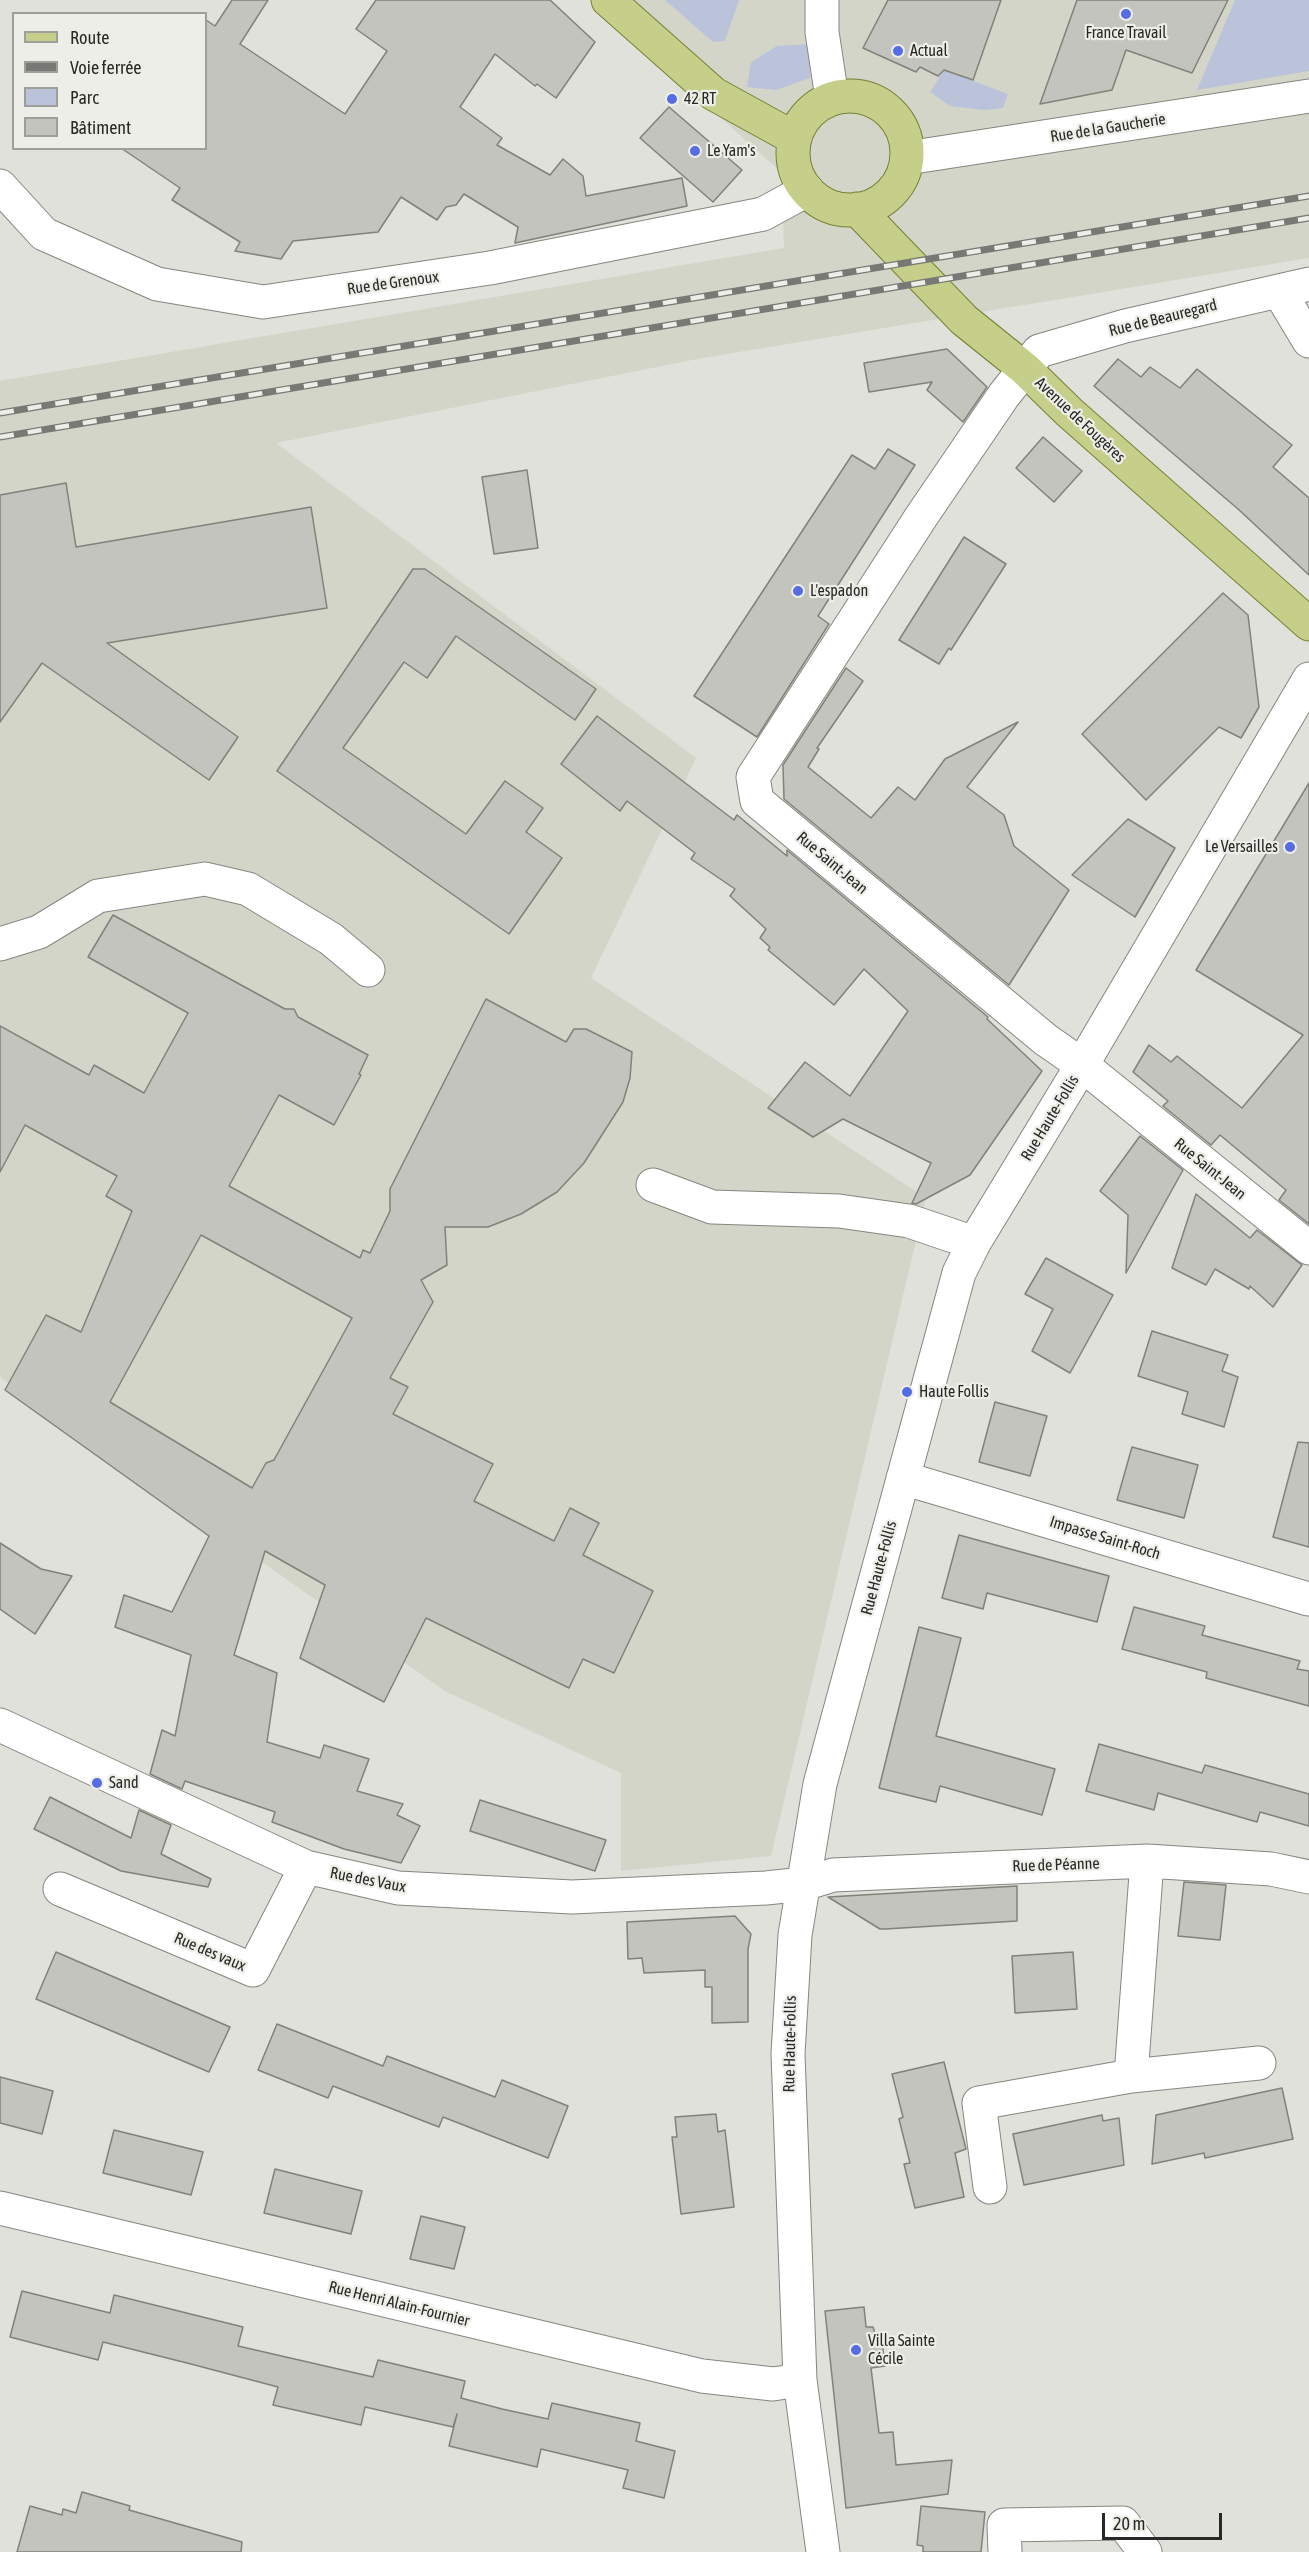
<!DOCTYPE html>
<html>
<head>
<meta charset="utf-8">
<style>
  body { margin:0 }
  #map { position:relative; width:1309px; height:2552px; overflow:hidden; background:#dfe1da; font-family:"Asap Condensed",sans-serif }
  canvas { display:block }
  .legend { position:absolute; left:12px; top:12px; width:195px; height:138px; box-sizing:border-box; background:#eceee7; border:2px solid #9e9f9a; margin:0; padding:8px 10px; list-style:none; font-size:18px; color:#282826 }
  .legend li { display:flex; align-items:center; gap:12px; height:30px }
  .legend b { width:30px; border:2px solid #9e9f9a }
  .scale { position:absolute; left:1102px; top:2513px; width:120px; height:27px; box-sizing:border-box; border:3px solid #282826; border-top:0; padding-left:8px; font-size:18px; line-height:21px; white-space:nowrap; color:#282826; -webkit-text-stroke:4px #eceee7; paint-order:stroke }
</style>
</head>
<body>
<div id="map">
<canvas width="1309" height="2552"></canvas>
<ul class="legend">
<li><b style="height:8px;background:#c6cf89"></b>Route</li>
<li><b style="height:8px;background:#787975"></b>Voie ferrée</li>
<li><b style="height:16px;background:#bbc3db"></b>Parc</li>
<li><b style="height:16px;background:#c2c4bd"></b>Bâtiment</li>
</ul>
<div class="scale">20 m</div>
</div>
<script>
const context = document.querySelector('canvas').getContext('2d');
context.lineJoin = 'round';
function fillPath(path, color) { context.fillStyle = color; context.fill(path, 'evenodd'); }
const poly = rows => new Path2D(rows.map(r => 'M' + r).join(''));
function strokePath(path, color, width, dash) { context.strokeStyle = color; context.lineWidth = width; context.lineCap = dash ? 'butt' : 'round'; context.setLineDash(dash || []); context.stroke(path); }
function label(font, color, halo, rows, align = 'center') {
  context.font = font + ' "Asap Condensed",sans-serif'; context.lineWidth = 4.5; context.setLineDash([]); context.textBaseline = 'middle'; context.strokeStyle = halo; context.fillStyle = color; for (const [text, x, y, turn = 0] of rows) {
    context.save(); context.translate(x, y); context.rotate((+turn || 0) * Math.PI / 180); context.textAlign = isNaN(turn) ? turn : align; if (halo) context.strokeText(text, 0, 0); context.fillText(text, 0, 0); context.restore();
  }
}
const built = poly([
  [590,0,1309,0,1309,258,702,358,276,443,696,758,591,978,926,1198,771,1856,621,1871,621,1773,445,1691,0,1377,0,381,784,248,782,173]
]);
const green = poly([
  [665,0,739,0,725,41,713,42],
  [1235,0,1309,0,1309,71,1197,90],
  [810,44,810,78,776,90,747,87,751,62,777,46],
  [944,70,1008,94,1003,108,984,110,950,106,930,92]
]);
const building = poly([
  [232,0,268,0,240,44,345,114,387,51,356,29,376,0,550,0,595,42,556,98,537,84,535,86,495,54,460,107,502,138,497,145,550,175,563,159,583,176,586,196,682,178,687,206,515,243,518,227,464,194,456,205,446,207,437,220,401,197,378,232,293,241,281,259,235,251,240,242,172,200,180,188,121,148,206,148,206,20,215,26,232,0],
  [888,0,1001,0,973,80,944,70,938,76,920,67,916,72,863,48,888,0],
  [1077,0,1228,0,1192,73,1126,50,1112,90,1040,104,1077,0],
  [669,107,742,170,713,202,640,138,669,107],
  [947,349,987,387,963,422,927,390,932,382,869,392,864,363,947,349],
  [1118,359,1141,377,1150,367,1180,388,1197,369,1292,445,1273,467,1309,498,1309,575,1238,509,1094,386,1118,359],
  [1043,437,1082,471,1054,502,1016,468,1043,437],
  [888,449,915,465,818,616,829,624,757,737,694,696,852,455,875,469,888,449],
  [527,470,538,548,494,554,482,477,527,470],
  [66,483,76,547,311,507,327,608,107,643,238,737,209,780,42,663,0,722,0,495,66,483],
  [964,537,1006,564,951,650,949,648,939,664,899,640,964,537],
  [413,569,425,569,596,689,575,720,456,636,427,678,404,662,343,748,466,834,505,781,543,808,526,832,562,858,509,934,277,771,413,569],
  [1223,593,1248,615,1259,707,1241,738,1219,727,1146,800,1082,734,1223,593],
  [846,668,863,681,817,748,819,749,808,767,871,818,898,787,915,800,945,759,1018,722,967,787,1004,815,1014,846,1069,890,1009,985,784,799,783,765,846,668],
  [597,716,734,820,737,815,787,856,787,850,988,1017,987,1019,1042,1071,970,1175,916,1204,912,1203,931,1163,843,1119,813,1137,768,1108,805,1062,850,1096,908,1011,864,969,834,1005,768,950,770,947,760,938,766,929,730,896,735,889,691,859,695,853,627,801,620,811,561,764,597,716],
  [1309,783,1309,1224,1279,1200,1286,1190,1220,1135,1211,1145,1163,1106,1168,1101,1133,1072,1149,1045,1171,1062,1177,1056,1242,1108,1303,1035,1196,970,1309,783],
  [1128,819,1175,848,1135,917,1072,875,1128,819],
  [113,915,285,1009,294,1009,298,1017,368,1055,359,1074,361,1075,334,1125,279,1095,229,1186,360,1258,363,1250,370,1253,390,1211,390,1189,486,999,566,1042,574,1029,586,1029,632,1052,630,1078,623,1102,584,1163,557,1192,521,1214,488,1227,445,1227,447,1265,421,1280,433,1302,390,1378,408,1387,393,1414,493,1464,474,1501,554,1541,570,1508,599,1523,583,1555,653,1591,614,1673,583,1659,569,1688,426,1618,384,1702,300,1658,325,1585,265,1551,234,1655,277,1673,267,1742,320,1758,324,1745,369,1759,357,1791,403,1804,397,1815,420,1826,401,1863,344,1849,272,1822,275,1812,185,1781,182,1789,150,1774,162,1730,175,1736,191,1655,115,1627,124,1595,172,1612,209,1536,5,1390,46,1315,81,1332,132,1211,106,1196,117,1176,25,1125,0,1172,0,1026,89,1075,94,1065,144,1093,188,1013,88,957,113,915],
  [201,1235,352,1318,274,1460,266,1463,252,1488,110,1402,201,1235],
  [1140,1136,1183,1170,1126,1273,1128,1215,1100,1191,1140,1136],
  [1196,1194,1250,1238,1257,1230,1302,1265,1273,1307,1250,1286,1249,1289,1215,1269,1206,1285,1172,1268,1196,1194],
  [1046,1258,1113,1295,1070,1373,1032,1351,1053,1309,1025,1294,1046,1258],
  [1152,1331,1228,1355,1222,1371,1238,1377,1224,1427,1182,1414,1188,1392,1138,1376,1152,1331],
  [995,1402,1047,1416,1030,1476,979,1462,995,1402],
  [1298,1442,1309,1443,1309,1547,1273,1537,1298,1442],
  [1132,1447,1198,1465,1184,1518,1117,1500,1132,1447],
  [959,1535,1109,1576,1097,1622,987,1593,983,1609,942,1598,959,1535],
  [0,1543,41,1569,72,1576,35,1634,0,1609,0,1543],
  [1134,1607,1205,1626,1202,1635,1300,1661,1297,1669,1309,1671,1309,1706,1206,1678,1207,1672,1122,1649,1134,1607],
  [919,1627,961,1638,936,1736,1055,1769,1042,1815,940,1786,936,1802,879,1788,919,1627],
  [1099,1744,1202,1773,1205,1765,1309,1794,1309,1826,1260,1812,1257,1822,1158,1793,1154,1810,1086,1791,1099,1744],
  [50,1797,131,1838,139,1810,171,1825,161,1854,211,1879,208,1887,121,1871,34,1829,50,1797],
  [480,1800,606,1840,595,1871,470,1831,480,1800],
  [1184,1882,1226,1885,1220,1940,1178,1936,1184,1882],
  [1017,1886,1017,1921,885,1929,880,1929,828,1897,1017,1886],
  [735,1916,751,1934,748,1949,748,2022,712,2023,712,1987,705,1987,705,1970,644,1973,642,1958,628,1959,627,1922,735,1916],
  [56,1952,230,2027,209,2072,36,1999,56,1952],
  [1073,1952,1077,2009,1015,2013,1012,1956,1073,1952],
  [277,2024,383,2066,387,2056,495,2097,502,2080,568,2106,548,2158,443,2117,439,2127,333,2086,328,2098,258,2070,277,2024],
  [944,2062,966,2149,955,2153,964,2197,915,2208,904,2164,910,2163,899,2119,903,2117,892,2074,944,2062],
  [0,2077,53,2091,42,2134,0,2123,0,2077],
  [1282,2088,1293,2139,1205,2158,1204,2153,1152,2164,1156,2115,1282,2088],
  [716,2114,718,2132,725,2130,734,2207,681,2214,672,2137,677,2137,675,2117,716,2114],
  [1102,2115,1103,2121,1119,2118,1124,2165,1024,2185,1013,2134,1102,2115],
  [114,2130,203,2152,191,2195,103,2173,114,2130],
  [275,2169,362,2191,351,2234,264,2213,275,2169],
  [421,2216,465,2227,454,2269,410,2259,421,2216],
  [22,2291,110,2313,114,2295,243,2327,238,2346,373,2377,378,2360,465,2381,461,2398,502,2409,548,2419,552,2403,640,2423,636,2441,675,2451,664,2498,623,2488,628,2470,583,2459,541,2449,537,2467,449,2446,457,2414,453,2427,365,2407,361,2425,273,2405,278,2387,191,2364,103,2342,98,2360,10,2337,22,2291],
  [864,2307,866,2327,873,2327,875,2333,881,2333,885,2366,871,2368,879,2433,893,2432,896,2465,952,2460,948,2494,846,2508,825,2311,864,2307],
  [82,2492,130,2506,129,2510,242,2542,241,2552,17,2552,30,2506,62,2515,63,2509,76,2513,82,2492],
  [921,2506,985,2512,981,2552,923,2552,923,2546,917,2545,921,2506]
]);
const minor = poly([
  [822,0,822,32,832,98],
  [907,158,1309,96],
  [0,186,44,234,157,284,263,302,490,268,763,214,807,190],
  [1309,284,1125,326,1039,351,1004,395,921,517,753,777,757,801,1046,1040,1082,1065,1309,1248],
  [1279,291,1309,341],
  [0,944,39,932,98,896,205,879,248,889,331,939,368,970],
  [653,1185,712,1207,839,1211,909,1221,974,1243],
  [903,1478,1308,1599],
  [0,1725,306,1867,398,1888,572,1897,766,1888,804,1884,833,1875,1147,1861,1271,1869,1309,1877],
  [1147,1861,1131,2076,1259,2063],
  [60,1889,253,1970,306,1867],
  [990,2187,979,2103,1131,2076],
  [0,2208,702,2376,773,2384,800,2380],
  [823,2552,800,2380,788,2054,795,1935,820,1784,959,1273,974,1243,1082,1065,1309,679],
  [1005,2552,1004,2525,1123,2523,1145,2552]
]);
const major = poly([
  [608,0,714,94,794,138],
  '793 153a57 57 0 1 1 114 0a57 57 0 1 1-114 0Z',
  [857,209,964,320,1025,369,1069,412,1309,624]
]);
const rail = poly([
  [0,413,1309,196],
  [0,437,1309,218]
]);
const markers = [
  [1126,14,6,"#556ce2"],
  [898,51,6,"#556ce2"],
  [672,99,6,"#556ce2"],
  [695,151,6,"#556ce2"],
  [798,591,6,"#556ce2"],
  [1290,847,6,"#556ce2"],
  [907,1392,6,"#556ce2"],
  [97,1783,6,"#556ce2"],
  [856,2350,6,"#556ce2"]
];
const poiNames = [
  ["France Travail",1126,33,"center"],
  ["Actual",910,51],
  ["42 RT",684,99],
  ["Le Yam's",707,151],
  ["L'espadon",810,591],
  ["Le Versailles",1278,847,"right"],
  ["Haute Follis",919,1392],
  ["Sand",109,1783],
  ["Villa Sainte",868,2341],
  ["Cécile",868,2359]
];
const streetNames = [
  ["Rue de la Gaucherie",1108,128,-9],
  ["Rue de Grenoux",393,283,-8],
  ["Rue de Beauregard",1163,318,-14],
  ["Avenue de Fougères",1080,420,43],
  ["Rue Saint-Jean",832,863,40],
  ["Rue Haute-Follis",1050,1118,-59],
  ["Rue Saint-Jean",1210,1169,39],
  ["Impasse Saint-Roch",1105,1538,17],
  ["Rue Haute-Follis",879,1568,-75],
  ["Rue de Péanne",1056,1865,-2],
  ["Rue des Vaux",368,1880,11],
  ["Rue des vaux",210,1952,23],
  ["Rue Haute-Follis",790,2044,-89],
  ["Rue Henri Alain-Fournier",399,2304,14]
];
fillPath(built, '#d3d5c8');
fillPath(green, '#bbc3db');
fillPath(building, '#c2c4bd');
strokePath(building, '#80827b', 1.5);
strokePath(minor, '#858680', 35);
strokePath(major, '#768034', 35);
strokePath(minor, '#fff', 33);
strokePath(major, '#c6cf89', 33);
strokePath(rail, '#787975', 7);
strokePath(rail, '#eceee7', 4.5, [14]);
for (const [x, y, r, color] of markers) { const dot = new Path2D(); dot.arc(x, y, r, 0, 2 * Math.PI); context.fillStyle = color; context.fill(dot); strokePath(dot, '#eceee7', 2); }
label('16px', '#282826', '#eceee7', poiNames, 'left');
label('16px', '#282826', '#eceee7', streetNames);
</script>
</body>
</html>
